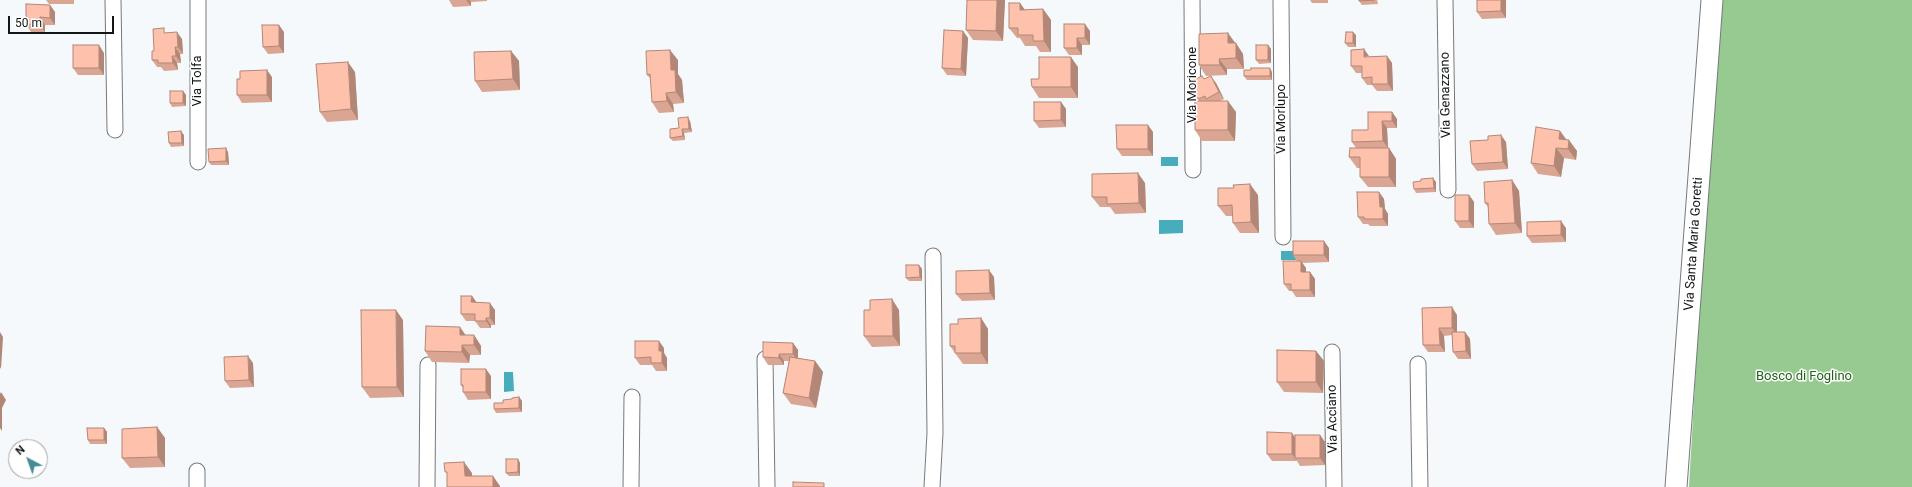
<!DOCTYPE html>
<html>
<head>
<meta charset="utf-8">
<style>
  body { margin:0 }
  #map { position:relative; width:1912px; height:487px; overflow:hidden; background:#f5f9fc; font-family:Roboto,sans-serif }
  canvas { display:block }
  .north { position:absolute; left:8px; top:439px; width:40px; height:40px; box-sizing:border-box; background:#fff; border:1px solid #a1a1a2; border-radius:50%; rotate:319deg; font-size:11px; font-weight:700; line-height:16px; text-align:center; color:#131516 }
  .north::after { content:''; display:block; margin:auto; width:14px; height:18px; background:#458c95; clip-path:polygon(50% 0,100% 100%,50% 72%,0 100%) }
  .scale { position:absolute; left:8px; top:16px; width:106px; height:18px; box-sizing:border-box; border:2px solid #131516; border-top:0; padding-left:5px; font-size:12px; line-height:14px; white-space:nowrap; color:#131516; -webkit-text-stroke:3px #fff; paint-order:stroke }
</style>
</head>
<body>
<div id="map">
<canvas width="1912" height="487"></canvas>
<div class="north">N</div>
<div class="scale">50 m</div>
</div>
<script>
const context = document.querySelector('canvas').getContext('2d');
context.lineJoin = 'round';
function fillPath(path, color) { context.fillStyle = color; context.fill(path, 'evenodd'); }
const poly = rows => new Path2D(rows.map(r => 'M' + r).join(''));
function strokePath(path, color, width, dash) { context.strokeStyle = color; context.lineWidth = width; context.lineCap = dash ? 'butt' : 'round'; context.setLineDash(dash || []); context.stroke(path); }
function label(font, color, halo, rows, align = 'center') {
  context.font = font + ' Roboto,sans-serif'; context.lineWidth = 3; context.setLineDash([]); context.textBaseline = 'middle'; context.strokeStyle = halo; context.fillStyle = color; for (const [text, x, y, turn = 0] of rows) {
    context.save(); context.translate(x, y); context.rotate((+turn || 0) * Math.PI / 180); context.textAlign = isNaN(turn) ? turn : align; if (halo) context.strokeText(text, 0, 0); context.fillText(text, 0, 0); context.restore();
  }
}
const forest = poly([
  [1717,0,1912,0,1912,487,1689,487]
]);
const water = poly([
  [1161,157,1178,157,1178,166,1161,166],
  [1159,220,1183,220,1183,233,1159,234],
  [1281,251,1296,251,1296,260,1281,260],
  [513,372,514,391,504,392,504,372]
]);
const minor = poly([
  [113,0,115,130],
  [1192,0,1193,170],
  [1281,0,1283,237],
  [1445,0,1448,190],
  [198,162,198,0],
  [1332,352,1334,487],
  [765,359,767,487],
  [1418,364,1420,487],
  [197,487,197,471],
  [427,487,428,365],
  [631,487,632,397],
  [932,487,935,433,933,256]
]);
const secondary = poly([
  [1676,487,1712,0]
]);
const wall = poly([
  [46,0,74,0,74,4,49,4],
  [449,0,487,0,487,1,471,2,471,6,453,7],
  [1005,0,1003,41,973,40,966,30],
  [1310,0,1328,0,1328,3,1312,3],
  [1377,0,1378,4,1362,5,1359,1],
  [1506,0,1506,18,1482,19,1477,12],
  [1020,3,1025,10,1043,9,1051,20,1051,52,1040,52,1036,46,1025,46,1020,38,1017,38,1009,28],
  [50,5,55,12,55,25,45,25,45,32,31,32,26,24],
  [1064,24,1090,31,1090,45,1082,45,1082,55,1069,55,1064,48],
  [963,31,968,38,966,76,947,75,942,68],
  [284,32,284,53,268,54,263,47],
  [167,33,182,39,183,54,180,54,181,63,177,63,178,70,164,71,161,67,157,67,152,60,154,51],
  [1356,35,1356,47,1348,47,1345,43],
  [1235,43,1243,54,1244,69,1227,69,1227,75,1206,76,1199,65],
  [1268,45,1271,49,1271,63,1259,64,1256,60],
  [511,51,519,61,520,90,482,92,475,81],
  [104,53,104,75,78,75,73,68],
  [1387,56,1392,63,1393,91,1377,91,1372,85,1367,85,1362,78,1362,73,1356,73,1351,66,1369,57],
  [678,60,678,74,682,80,684,103,673,104,674,112,659,113,652,102,651,79,647,75],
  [1078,67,1078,98,1039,98,1032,87],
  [355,72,358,120,327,122,320,112],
  [1272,72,1272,80,1247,80,1244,76],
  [272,77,272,102,242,103,237,95],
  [1205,79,1216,83,1224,99,1220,101,1236,112,1235,141,1202,141,1195,130,1199,101,1198,99],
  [183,91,186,95,186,106,172,107,170,103],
  [1061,102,1066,109,1066,127,1039,128,1034,121],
  [1392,112,1397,119,1397,128,1387,128,1388,148,1389,148,1396,159,1396,187,1368,187,1360,177,1360,168,1357,168,1349,157,1356,148,1352,142],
  [690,121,692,132,684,133,685,140,673,141,670,138,679,128],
  [1560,131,1567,140,1577,151,1576,160,1564,158,1561,177,1538,174,1531,163],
  [1153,132,1153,156,1122,156,1117,149],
  [184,135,184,146,171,147,169,143],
  [1506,142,1508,169,1477,171,1472,164],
  [228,152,229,165,211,165,209,162],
  [1512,180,1519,191,1522,233,1496,235,1489,224,1488,207,1485,203],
  [1421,181,1436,182,1436,192,1416,193,1414,189],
  [1145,183,1146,213,1115,214,1110,207,1100,207,1092,197],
  [1379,192,1384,199,1385,209,1388,214,1388,226,1370,226,1368,224,1363,224,1358,217],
  [1258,195,1259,233,1240,233,1233,223,1233,216,1226,216,1218,206],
  [1469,195,1474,202,1474,228,1460,228,1455,221],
  [1566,228,1566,242,1532,243,1527,236],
  [1329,248,1329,262,1302,263,1306,268,1306,272,1310,272,1315,279,1315,297,1296,297,1292,291,1289,291,1284,284,1297,261,1293,255],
  [919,265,922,269,922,281,909,281,906,278],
  [994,277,995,300,962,301,956,294],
  [472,296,476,302,495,310,495,325,491,325,491,328,480,328,475,321,466,321,461,314],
  [1422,308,1457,315,1457,332,1465,332,1470,339,1471,359,1458,359,1453,352,1452,335,1444,336,1445,352,1428,352,1423,345],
  [899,310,900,346,872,347,864,336],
  [981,318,988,329,988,364,963,364,950,346,958,324],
  [403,320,404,397,370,398,362,387],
  [466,335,474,335,481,346,481,355,470,355,469,363,432,362,425,351],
  [793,343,798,350,798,358,815,361,823,372,816,408,791,404,783,393,789,361,784,361,784,365,768,365,763,357],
  [664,348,664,353,667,358,667,371,656,371,652,365,640,365,635,358],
  [1316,351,1324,361,1323,393,1284,392,1277,382],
  [253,363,254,387,230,388,225,381],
  [491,376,491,399,468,400,463,392,463,388,461,385],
  [519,397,522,401,522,412,496,413,494,409,503,403],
  [157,427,165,438,165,467,130,468,122,458],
  [104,428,107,432,107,444,90,444,88,440],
  [1320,435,1325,442,1325,465,1300,466,1297,461,1272,461,1267,454],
  [518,459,520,463,520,476,509,476,506,473]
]);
const shadedWall = poly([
  [466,0,469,0,471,2,471,6],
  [997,0,1005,0,1003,41,996,31],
  [1501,0,1506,0,1506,18,1501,11],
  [1020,3,1027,13,1020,10],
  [50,5,55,12,55,25,50,18],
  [1043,9,1051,20,1051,52,1044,41],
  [40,17,45,25,45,32,39,24],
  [1085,24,1090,31,1090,45,1085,38],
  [279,25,284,32,284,53,279,46],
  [963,31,968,38,966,76,961,69],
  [177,32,182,39,183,54,178,47],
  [1353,32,1356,35,1356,47,1353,43],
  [1228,33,1236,44,1228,43],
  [1077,38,1082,45,1082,55,1077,48],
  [1236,43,1243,54,1244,69,1236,58],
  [99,45,104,53,104,75,99,68],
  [1268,45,1271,49,1271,63,1268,60],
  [175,47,180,54,181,63,176,56],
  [1364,49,1369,56,1364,57],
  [670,50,678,60,678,74,682,80,684,103,676,92,671,70],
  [511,51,519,61,520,90,513,79],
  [172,56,177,63,178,70,173,63],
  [1387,56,1392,63,1393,91,1388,84],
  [1071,57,1078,67,1078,98,1071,87],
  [1219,59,1227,69,1227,75,1220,65],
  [348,62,355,72,358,120,351,109],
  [1270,68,1272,72,1272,80,1270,76],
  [267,70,272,77,272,102,267,95],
  [1211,76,1216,83,1224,99,1219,92],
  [183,91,186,95,186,106,183,103],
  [666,93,673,104,674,112,667,101],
  [1228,101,1236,112,1235,141,1228,130],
  [1061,102,1066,109,1066,127,1061,120],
  [1392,112,1397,119,1397,128,1392,121],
  [688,117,690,121,692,132,689,129],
  [1382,121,1387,128,1388,148,1383,141],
  [1148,125,1153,132,1153,156,1148,149],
  [682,129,684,133,685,140,683,136],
  [181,131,184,135,184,146,182,143],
  [1560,131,1567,141,1566,150,1559,139],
  [1501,135,1506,142,1508,169,1503,162],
  [1569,140,1577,151,1576,160,1568,149],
  [226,148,228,152,229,165,226,161],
  [1389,148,1396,159,1396,187,1389,177],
  [1556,148,1564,158,1561,177,1554,166],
  [1138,173,1145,183,1146,213,1139,203],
  [1433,178,1436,182,1436,192,1434,188],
  [1512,180,1519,191,1522,233,1515,223],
  [1250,184,1258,195,1259,233,1251,222],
  [1379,192,1384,199,1385,209,1388,214,1388,226,1383,219,1380,207],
  [1469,195,1474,202,1474,228,1469,221],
  [1561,221,1566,228,1566,242,1561,235],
  [1324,241,1329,248,1329,262,1324,255],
  [1301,261,1306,268,1306,280,1301,272],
  [919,265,922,269,922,281,920,277],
  [989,270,994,277,995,300,990,293],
  [1310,272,1315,279,1315,297,1310,290],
  [472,296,477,303,471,302],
  [892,299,899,310,900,346,893,336],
  [490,303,495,310,495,325,490,318],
  [1452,307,1457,315,1457,335,1452,328],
  [396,310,403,320,404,397,397,387],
  [486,318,491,325,491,328,486,321],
  [981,318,988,329,988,364,981,353],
  [460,327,467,337,467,345,460,335],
  [1439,328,1444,336,1445,352,1440,345],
  [0,332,3,337,1,369,0,367],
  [1465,332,1470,339,1471,359,1466,351],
  [474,335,481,346,481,355,474,345],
  [659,341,664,348,664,353,667,358,667,371,662,363,659,351],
  [793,343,798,350,798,361,793,354],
  [462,345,470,355,469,363,462,352],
  [1316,351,1324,361,1323,393,1316,382],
  [779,354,784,361,784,365,779,358],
  [248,356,253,363,254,387,249,380],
  [815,361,823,372,816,408,809,398],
  [486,369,491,376,491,399,486,392],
  [1,392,6,400,2,408,2,431,0,428,0,394],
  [519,397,522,401,522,412,519,408],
  [157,427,165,438,165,467,158,457],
  [104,428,107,432,107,444,104,440],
  [1292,433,1297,440,1295,458,1297,461,1292,454],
  [1320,435,1325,442,1325,465,1320,458],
  [518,459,520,463,520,476,518,472],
  [464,462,472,473,472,487,465,476],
  [493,476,500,486,500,487,493,487]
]);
const building = poly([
  [967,0,997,0,996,31,966,30,967,0],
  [1359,0,1375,0,1359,1,1359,0],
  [1477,0,1501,0,1501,11,1477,12,1477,0],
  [1009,3,1020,3,1020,10,1043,9,1044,41,1033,41,1033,35,1018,35,1018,28,1009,28,1009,3],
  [26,4,50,5,50,18,40,17,39,24,26,24,26,4],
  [1064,24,1085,24,1085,38,1077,38,1077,48,1064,48,1064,24],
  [262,25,279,25,279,46,263,47,262,25],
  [164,28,164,33,177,32,178,47,175,47,176,56,172,56,173,63,158,63,158,60,152,60,152,51,154,51,153,29,164,28],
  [944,30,963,31,961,69,942,68,944,30],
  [1346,32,1353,32,1353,43,1345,43,1346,32],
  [1228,33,1228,43,1236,43,1236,58,1219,59,1220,65,1199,65,1199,34,1228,33],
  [73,45,99,45,99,68,73,68,73,45],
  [1256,45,1268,45,1268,60,1256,60,1256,45],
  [1364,49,1364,57,1387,56,1388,84,1372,84,1372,77,1362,78,1362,66,1351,66,1351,50,1364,49],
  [670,50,671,70,675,70,676,92,666,93,667,101,652,102,650,74,647,75,646,51,670,50],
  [511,51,513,79,475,81,474,52,511,51],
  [1039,57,1071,57,1071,87,1032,87,1031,79,1039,79,1039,57],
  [348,62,351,109,320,112,316,64,348,62],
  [1251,68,1270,68,1270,76,1244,76,1244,70,1251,70,1251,68],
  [267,70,267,95,237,95,237,79,240,79,240,71,267,70],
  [1202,76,1204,79,1211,76,1219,92,1206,99,1205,96,1198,99,1189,82,1202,76],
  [170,91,183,91,183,103,170,103,170,91],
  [1195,101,1228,101,1228,130,1195,130,1195,101],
  [1034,102,1061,102,1061,120,1034,121,1034,102],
  [1368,112,1392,112,1392,121,1382,121,1383,141,1352,142,1352,130,1368,130,1368,112],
  [688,117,689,129,682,129,683,136,670,138,670,129,679,128,678,118,688,117],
  [1116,125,1148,125,1148,149,1117,149,1116,125],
  [1536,127,1560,131,1559,139,1569,140,1568,149,1556,148,1554,166,1531,163,1536,127],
  [181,131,182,143,169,143,168,132,181,131],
  [1501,135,1503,162,1472,164,1470,141,1488,140,1488,136,1501,135],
  [226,148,226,161,209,162,208,149,226,148],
  [1350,148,1389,148,1389,177,1360,177,1360,157,1349,157,1350,148],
  [1138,173,1139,203,1107,204,1107,197,1092,197,1092,174,1138,173],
  [1433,178,1434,188,1414,189,1413,182,1421,181,1421,179,1433,178],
  [1512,180,1515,223,1489,224,1488,203,1485,203,1484,182,1512,180],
  [1250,184,1251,222,1233,223,1232,205,1218,206,1218,188,1234,188,1233,185,1250,184],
  [1357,192,1379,192,1380,207,1383,207,1383,219,1364,219,1364,217,1358,217,1357,192],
  [1455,195,1469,195,1469,221,1455,221,1455,195],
  [1561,221,1561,235,1527,236,1527,222,1561,221],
  [1293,241,1324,241,1324,255,1293,255,1293,241],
  [1283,261,1301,261,1301,272,1310,272,1310,290,1291,290,1291,284,1284,284,1283,261],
  [906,265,919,265,920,277,906,278,906,265],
  [989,270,990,293,956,294,956,271,989,270],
  [461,296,472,296,471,302,490,303,490,318,486,318,486,321,475,321,475,314,461,314,461,296],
  [892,299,893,336,864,336,864,310,870,310,870,300,892,299],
  [1452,307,1452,328,1439,328,1440,345,1423,345,1422,308,1452,307],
  [361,310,396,310,397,387,362,387,361,310],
  [981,318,981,353,955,353,955,346,950,346,950,324,958,324,958,319,981,318],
  [426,326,460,327,460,335,474,335,474,345,462,345,462,352,425,351,426,326],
  [1452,332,1465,332,1466,351,1453,352,1452,332],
  [635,341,659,341,659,351,662,351,662,363,651,363,651,357,635,358,635,341],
  [763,342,793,343,793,354,779,354,779,358,763,357,763,342],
  [1277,350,1316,351,1316,382,1277,382,1277,350],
  [248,356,249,380,225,381,224,357,248,356],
  [790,357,815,361,809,398,783,393,790,357],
  [461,369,486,369,486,392,463,392,463,385,461,385,461,369],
  [519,397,519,408,494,409,494,403,503,403,503,400,512,399,512,398,519,397],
  [157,427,158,457,122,458,122,429,157,427],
  [87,428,104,428,104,440,88,440,87,428],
  [1267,432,1292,433,1292,454,1267,454,1267,432],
  [1295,435,1320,435,1320,458,1295,458,1295,435],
  [506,459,518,459,518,472,506,473,506,459],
  [464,462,465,476,493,476,493,487,447,487,447,472,445,472,444,463,464,462],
  [793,482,824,483,824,487,793,487,793,482]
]);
const streetNames = [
  ["Via Tolfa",198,81,-90],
  ["Via Moricone",1193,85,-90],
  ["Via Genazzano",1446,95,-91],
  ["Via Morlupo",1282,119,-90],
  ["Via Santa Maria Goretti",1694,244,-86],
  ["Via Acciano",1333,419,-91]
];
const parkNames = [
  ["Bosco di Foglino",1804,377]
];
fillPath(forest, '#97ca91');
fillPath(water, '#47acbb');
strokePath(minor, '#76797c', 17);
strokePath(secondary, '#76797c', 23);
strokePath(minor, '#fff', 15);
strokePath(secondary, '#fff', 21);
fillPath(wall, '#daa693');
fillPath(shadedWall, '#b28778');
fillPath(building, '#fec1ab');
strokePath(building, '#b28778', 1);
label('13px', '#131516', '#fff', streetNames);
label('13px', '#20631b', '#fff', parkNames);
</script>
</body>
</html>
